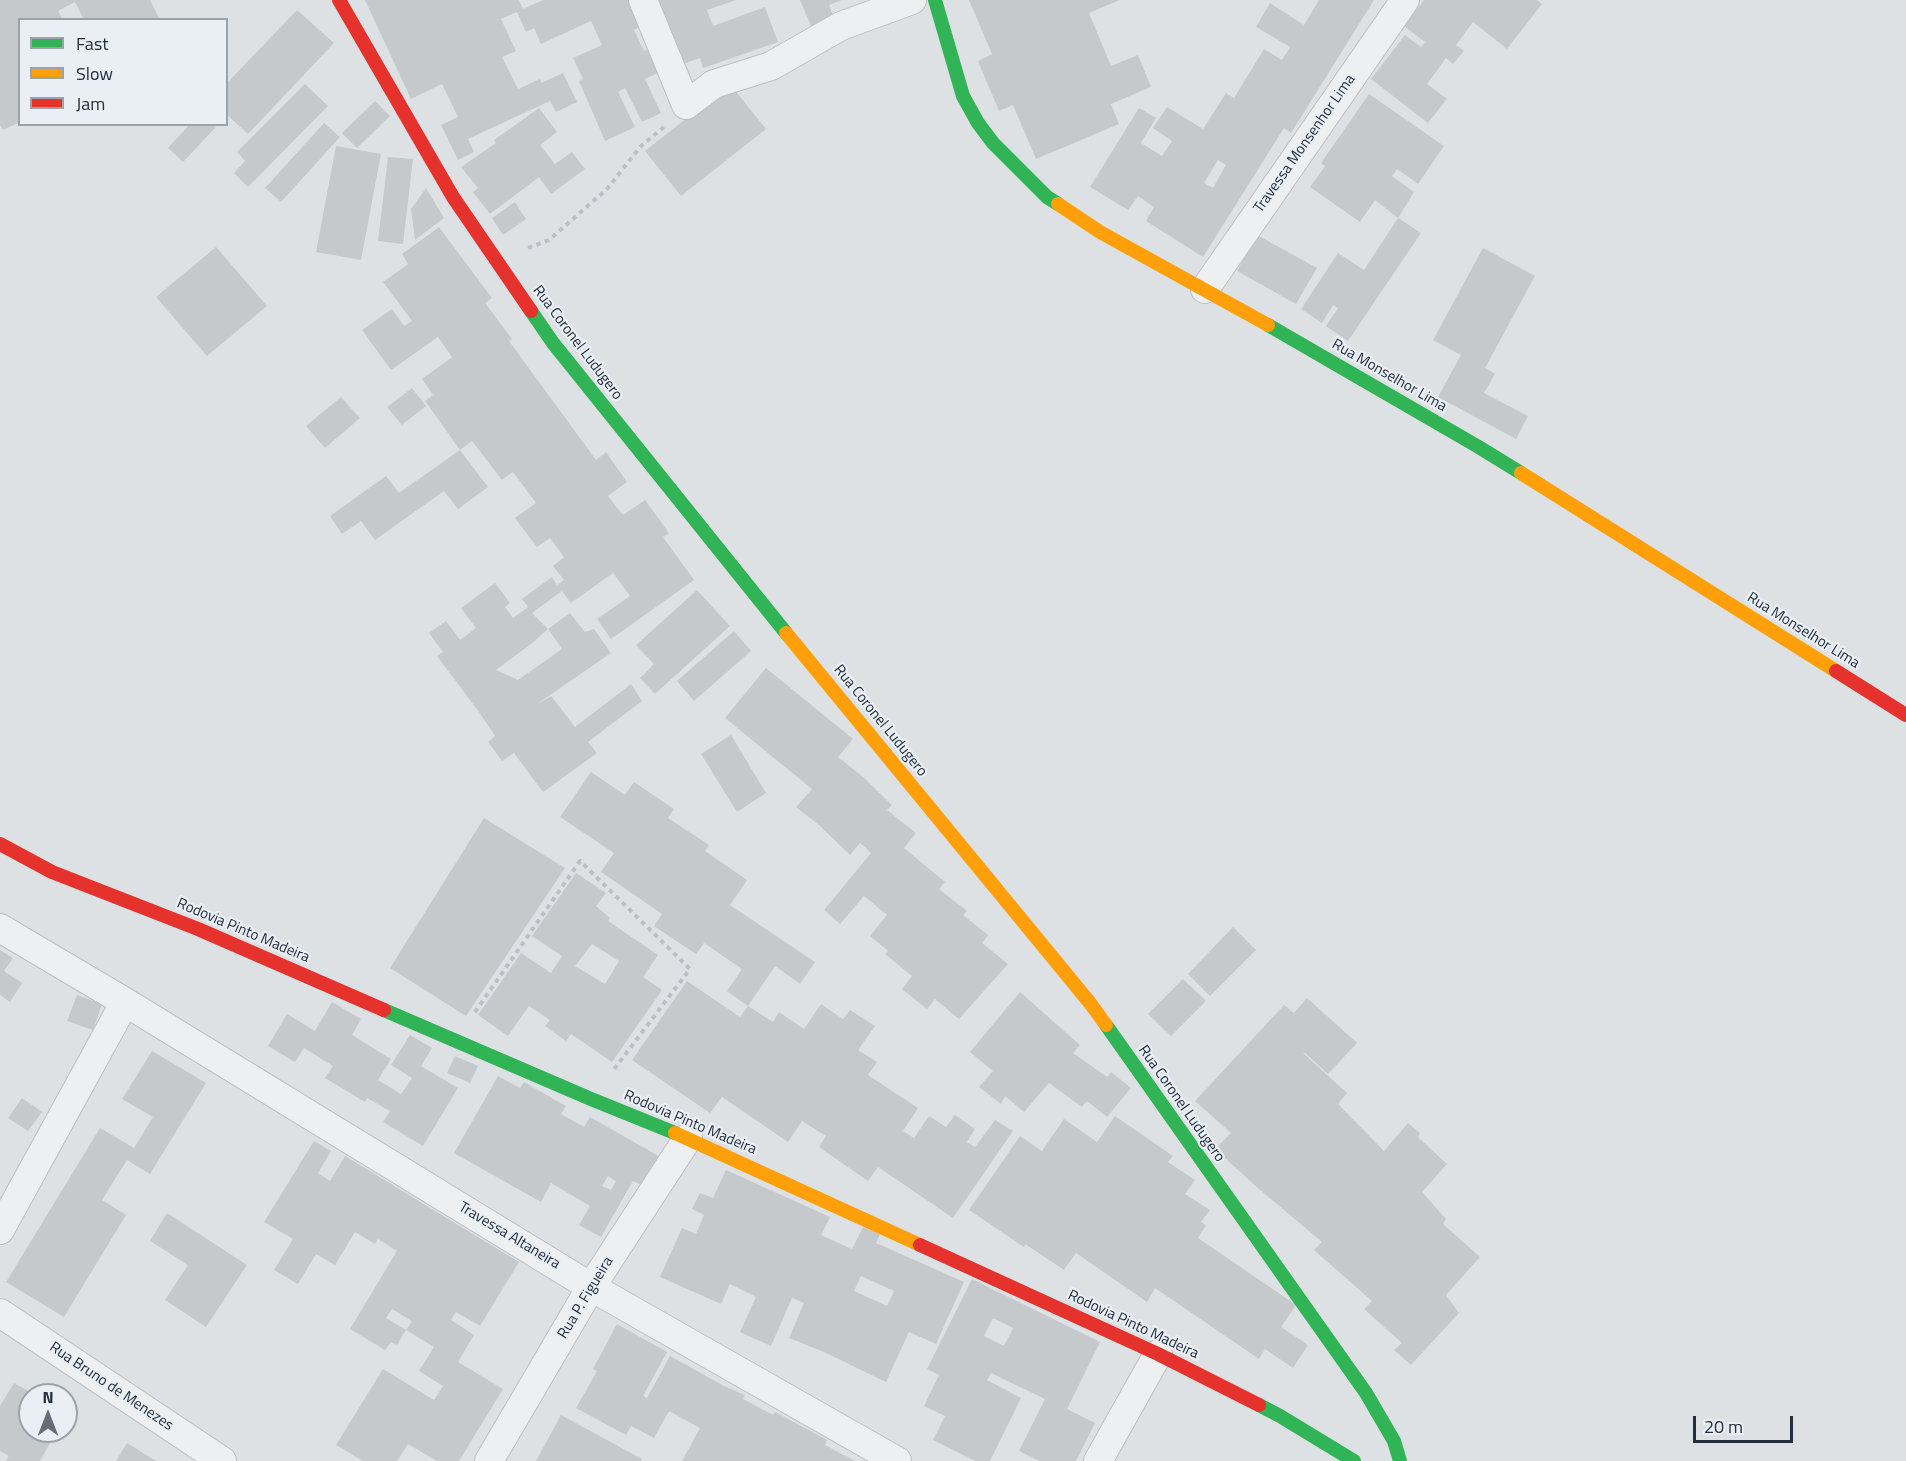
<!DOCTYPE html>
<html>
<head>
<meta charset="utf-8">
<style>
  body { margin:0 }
  #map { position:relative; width:1906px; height:1461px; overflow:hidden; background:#dee1e4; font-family:"Titillium Web",sans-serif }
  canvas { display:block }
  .legend { position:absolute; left:18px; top:18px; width:210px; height:108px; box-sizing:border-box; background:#eaeff5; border:2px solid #9aa2ac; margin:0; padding:8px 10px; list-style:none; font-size:18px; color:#232e3e }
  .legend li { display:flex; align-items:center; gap:12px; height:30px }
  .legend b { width:30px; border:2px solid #9aa2ac }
  .north { position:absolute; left:18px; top:1383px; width:60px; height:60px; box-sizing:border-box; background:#eaeff5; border:2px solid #9aa2ac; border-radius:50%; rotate:0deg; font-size:16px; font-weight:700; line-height:24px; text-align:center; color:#232e3e }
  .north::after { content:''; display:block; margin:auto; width:21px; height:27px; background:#646d78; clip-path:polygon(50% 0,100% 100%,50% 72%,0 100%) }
  .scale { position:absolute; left:1693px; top:1416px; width:100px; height:27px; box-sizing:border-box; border:3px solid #232e3e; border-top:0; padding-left:8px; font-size:18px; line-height:21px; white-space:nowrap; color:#232e3e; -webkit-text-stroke:4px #eaeff5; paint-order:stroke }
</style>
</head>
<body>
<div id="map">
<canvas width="1906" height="1461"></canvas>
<ul class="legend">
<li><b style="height:8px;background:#30b455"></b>Fast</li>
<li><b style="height:8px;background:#ff9f0a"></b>Slow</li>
<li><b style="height:8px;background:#e5322d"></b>Jam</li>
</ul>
<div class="north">N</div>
<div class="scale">20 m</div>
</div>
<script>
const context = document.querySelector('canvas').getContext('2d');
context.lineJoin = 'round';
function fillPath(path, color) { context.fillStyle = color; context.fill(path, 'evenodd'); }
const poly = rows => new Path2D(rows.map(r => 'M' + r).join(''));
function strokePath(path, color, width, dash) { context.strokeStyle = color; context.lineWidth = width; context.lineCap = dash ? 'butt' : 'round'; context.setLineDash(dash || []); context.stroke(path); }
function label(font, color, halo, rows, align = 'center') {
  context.font = font + ' "Titillium Web",sans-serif'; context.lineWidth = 4.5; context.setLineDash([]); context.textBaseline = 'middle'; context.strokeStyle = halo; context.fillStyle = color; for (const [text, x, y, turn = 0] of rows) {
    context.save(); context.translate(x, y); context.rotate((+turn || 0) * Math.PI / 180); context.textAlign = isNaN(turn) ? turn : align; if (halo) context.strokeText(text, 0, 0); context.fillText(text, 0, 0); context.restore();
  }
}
const building = poly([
  [0,0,150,0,160,20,84,20,75,2,58,11,63,20,20,20,20,122,3,130,0,125],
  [365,0,519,0,523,9,543,0,638,0,647,23,634,30,644,51,647,50,658,73,645,79,661,113,642,122,625,88,618,92,635,127,605,141,579,81,583,79,573,58,602,45,591,21,541,44,534,28,526,32,517,12,501,19,516,51,502,57,518,89,540,79,541,83,563,73,577,102,556,112,550,101,468,139,474,152,458,160,441,125,458,117,442,84,411,99],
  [654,0,736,0,707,10,713,26,765,7,778,42,703,68,700,58,677,66],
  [800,0,842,0,829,5,833,16,811,26],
  [969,0,1120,0,1089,13,1111,66,1138,55,1151,87,1111,104,1119,124,1036,159,1013,105,999,111,978,61,992,54],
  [1319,0,1374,0,1291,133,1284,128,1203,257,1146,221,1154,207,1138,196,1128,210,1090,187,1139,108,1156,118,1141,143,1162,156,1172,141,1153,128,1167,107,1203,129,1226,93,1234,98,1264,49,1282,60,1290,47,1256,27,1270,3,1304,25],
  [1218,160,1226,165,1213,188,1204,183],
  [1424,0,1537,0,1542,4,1507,49,1473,22,1456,45,1464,51,1453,64,1446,58,1427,84,1447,99,1428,123,1371,79,1405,35,1421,47,1425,42,1404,26],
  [297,10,334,43,248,134,226,114,226,84],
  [305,84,328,106,248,187,234,173,245,161,237,152],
  [730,84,766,129,681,196,645,151],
  [1369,94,1444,146,1418,184,1397,169,1392,176,1414,192,1398,218,1375,200,1360,222,1310,187,1325,166,1321,163],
  [375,101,390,116,357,148,342,133],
  [539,108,557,132,540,145,555,164,572,152,585,169,551,194,539,177,490,214,473,192,478,188,461,167,496,143,494,140],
  [324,123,340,137,281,202,265,188],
  [190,124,213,124,216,127,183,162,168,148],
  [336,146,381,154,361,260,316,252],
  [388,157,413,159,403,244,378,241],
  [426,188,444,218,415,240,411,209],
  [515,202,526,219,503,235,492,218],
  [1398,218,1421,233,1348,341,1326,326,1338,308,1333,305,1322,323,1301,309,1338,253,1364,270],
  [439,227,492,298,485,303,512,339,509,341,596,460,606,452,627,482,608,496,623,515,645,500,669,533,663,537,694,580,611,639,597,619,630,596,613,573,571,603,562,591,532,613,548,629,570,613,585,632,594,629,611,653,537,704,551,696,575,727,631,684,642,701,588,742,597,753,543,792,514,753,502,761,488,742,495,736,479,712,437,656,443,652,429,633,446,621,460,640,476,628,461,608,495,583,510,603,505,607,513,618,528,607,522,599,552,577,557,585,564,580,553,566,564,557,550,538,537,547,515,518,536,503,513,472,502,480,472,441,460,450,488,487,458,509,444,491,375,540,361,521,342,534,330,516,386,476,399,493,460,450,425,401,433,395,422,379,452,357,438,337,391,370,362,330,392,309,404,326,412,321,383,282,408,264,402,254],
  [548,629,562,649,518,680,496,670,531,644],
  [1257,235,1317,268,1296,304,1237,271],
  [216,247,267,306,207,356,156,297],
  [1483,248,1535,276,1485,368,1495,374,1484,393,1528,416,1516,439,1438,397,1461,355,1433,340],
  [412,388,426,406,402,425,387,407],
  [341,397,360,418,325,448,306,426],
  [697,590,730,626,655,694,640,678,654,664,636,645],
  [734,631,751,651,694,701,677,681],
  [766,668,853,739,838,757,862,776,892,805,887,810,916,833,904,848,945,882,939,889,967,911,963,915,988,935,982,943,1008,964,959,1019,935,999,927,1009,902,989,912,976,885,954,888,951,870,936,887,915,864,896,840,924,824,910,871,853,860,843,850,855,820,826,796,807,812,789,725,718],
  [731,735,766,793,737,812,701,754],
  [591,772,625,795,634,782,674,809,668,818,709,845,705,851,747,880,730,905,815,962,800,984,775,966,748,1006,773,1022,779,1012,804,1029,821,1004,843,1019,850,1010,875,1026,858,1050,877,1062,868,1075,918,1108,903,1131,914,1138,929,1116,946,1127,955,1115,975,1129,967,1142,975,1147,995,1120,1013,1131,953,1218,878,1167,868,1181,819,1147,826,1136,802,1121,788,1142,722,1097,710,1113,632,1060,687,981,740,1017,748,1006,727,991,742,969,704,943,696,954,654,926,662,914,601,872,614,853,560,817],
  [484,818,565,868,466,1016,390,968],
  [576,873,606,893,596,906,610,918,608,921,658,955,643,977,662,990,612,1062,571,1034,566,1041,545,1026,550,1020,529,1006,508,1036,478,1015,521,953,551,973,562,956,532,936],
  [592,944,619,961,605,984,575,966],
  [1233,927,1256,950,1210,996,1188,974],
  [0,950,13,958,4,971,22,983,10,1002,0,995],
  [1183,979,1206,1001,1171,1036,1148,1014],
  [1020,992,1080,1045,1073,1053,1107,1077,1111,1072,1131,1088,1107,1117,1087,1101,1082,1107,1049,1083,1024,1112,1005,1096,1001,1104,979,1087,993,1071,970,1052],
  [77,995,102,1004,93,1030,67,1021],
  [1307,998,1357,1043,1328,1074,1305,1053,1303,1053,1347,1093,1338,1104,1384,1151,1408,1123,1420,1133,1418,1137,1447,1164,1422,1192,1446,1219,1443,1224,1480,1257,1446,1295,1459,1313,1411,1365,1394,1350,1402,1343,1364,1309,1372,1301,1314,1250,1322,1242,1259,1189,1215,1149,1231,1133,1195,1101,1284,1005,1294,1013],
  [332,1002,361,1019,352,1035,391,1059,378,1080,401,1094,397,1100,412,1078,391,1065,410,1035,432,1048,421,1066,458,1088,423,1146,383,1122,390,1111,367,1098,365,1102,325,1078,333,1066,304,1048,295,1062,268,1046,287,1014,315,1031],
  [152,1051,206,1083,150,1174,127,1160,102,1200,126,1215,64,1317,6,1282,100,1128,134,1148,153,1117,122,1099],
  [455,1056,478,1066,470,1083,447,1073],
  [498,1076,520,1088,524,1082,566,1106,561,1114,584,1127,590,1117,662,1158,645,1187,633,1181,601,1237,579,1225,590,1206,551,1183,541,1202,454,1153],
  [608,1176,616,1181,611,1190,602,1186],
  [22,1098,42,1112,28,1131,8,1118],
  [1115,1116,1173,1156,1168,1162,1195,1180,1185,1194,1210,1210,1201,1222,1206,1225,1198,1238,1296,1305,1281,1327,1308,1345,1293,1368,1265,1349,1259,1359,1155,1288,1147,1302,1076,1253,1064,1270,1025,1244,1024,1247,969,1210,1020,1136,1042,1151,1064,1119,1097,1142],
  [314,1141,331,1151,318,1173,330,1181,345,1156,519,1262,480,1326,456,1312,451,1320,474,1335,458,1362,503,1389,459,1461,437,1461,408,1444,397,1461,363,1461,336,1445,383,1369,434,1400,443,1386,419,1371,434,1347,406,1330,412,1321,392,1309,386,1318,406,1330,397,1345,391,1342,385,1350,350,1329,397,1251,378,1239,375,1244,355,1232,335,1265,316,1254,298,1284,274,1270,293,1239,264,1222],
  [726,1170,830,1217,821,1235,852,1249,863,1227,880,1234,876,1243,964,1282,936,1344,909,1332,886,1382,824,1352,789,1338,804,1303,792,1298,771,1346,740,1332,756,1297,730,1284,721,1304,660,1277,682,1228,696,1234,704,1215,692,1209,700,1193,713,1198],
  [861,1276,894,1291,887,1306,854,1291],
  [167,1213,247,1265,206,1327,165,1300,188,1265,150,1241],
  [972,1279,1100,1342,1067,1409,1095,1423,1076,1461,1039,1461,1019,1451,1045,1399,991,1373,987,1380,1021,1398,990,1461,975,1461,933,1440,945,1416,924,1406,939,1375,927,1369],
  [993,1318,1013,1328,1004,1346,984,1336],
  [617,1324,667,1352,643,1396,647,1398,670,1356,724,1386,745,1395,743,1399,773,1415,775,1412,827,1440,825,1445,855,1461,682,1461,700,1428,669,1411,654,1438,631,1426,626,1435,576,1408,597,1371,593,1369],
  [14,1383,36,1395,30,1395,30,1431,57,1431,40,1461,6,1461,9,1456,0,1451,0,1406],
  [561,1415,642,1459,641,1461,536,1461],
  [127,1443,156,1461,116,1461]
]);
const path = poly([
  [528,248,549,240,607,189,640,147,664,127],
  [475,1012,580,861,690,969,612,1072]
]);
const street = poly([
  [643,0,686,105,714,84,771,66,841,26,912,0],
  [1205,289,1405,0],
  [0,928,125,1002,591,1287,897,1461],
  [0,1230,125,1002],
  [0,1313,222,1461],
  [489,1461,591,1287,688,1138],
  [1098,1461,1158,1354]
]);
const fast = poly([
  [935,0,963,96,978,123,993,143,1047,197,1058,204],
  [531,311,553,343,786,633],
  [1268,325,1477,446,1521,473],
  [384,1010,591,1099,675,1133],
  [1106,1025,1366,1393,1394,1441,1400,1461],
  [1259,1405,1280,1416,1354,1461]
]);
const slow = poly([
  [1058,204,1100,232,1268,325],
  [1521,473,1836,671],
  [786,633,1090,1003,1106,1025],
  [675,1133,920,1245]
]);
const jam = poly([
  [339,0,453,197,531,311],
  [1836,671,1906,715],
  [0,844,52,872,198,929,384,1010],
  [920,1245,1158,1354,1259,1405]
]);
const streetNames = [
  ["Travessa Monsenhor Lima",1305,144,-55],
  ["Rua Coronel Ludugero",577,343,53],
  ["Rua Monselhor Lima",1389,376,30],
  ["Rua Monselhor Lima",1803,631,32],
  ["Rua Coronel Ludugero",880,721,51],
  ["Rodovia Pinto Madeira",243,931,23],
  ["Rua Coronel Ludugero",1181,1104,55],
  ["Rodovia Pinto Madeira",690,1123,23],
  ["Travessa Altaneira",509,1236,31],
  ["Rua P. Figueira",586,1298,-59],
  ["Rodovia Pinto Madeira",1133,1325,25],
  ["Rua Bruno de Menezes",111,1387,34]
];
fillPath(building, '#c6c9cc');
strokePath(street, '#bcbfc2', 30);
strokePath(path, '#bcbfc4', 4, [4.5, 4.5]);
strokePath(street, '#edeff0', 28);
strokePath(fast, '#30b455', 14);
strokePath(slow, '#ff9f0a', 14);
strokePath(jam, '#e5322d', 14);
label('15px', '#232e3e', '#eaeff5', streetNames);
</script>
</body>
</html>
